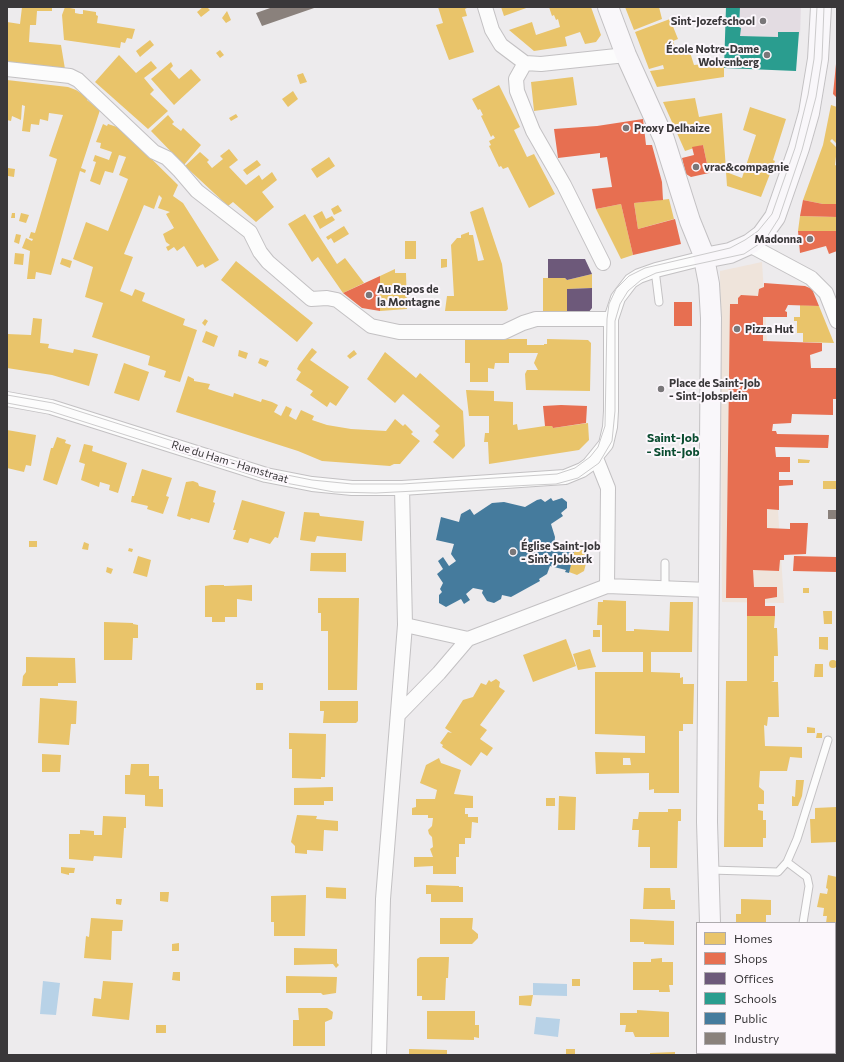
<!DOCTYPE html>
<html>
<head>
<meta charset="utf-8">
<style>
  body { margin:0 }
  #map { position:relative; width:844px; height:1062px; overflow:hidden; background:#edebed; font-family:Commissioner,sans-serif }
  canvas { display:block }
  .frame { position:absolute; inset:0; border:8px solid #3a383a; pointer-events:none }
  .legend { position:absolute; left:696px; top:922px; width:140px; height:132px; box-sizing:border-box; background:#fcf7fc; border:1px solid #aeabae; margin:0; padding:5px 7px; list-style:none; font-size:12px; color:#3a383a }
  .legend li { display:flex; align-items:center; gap:8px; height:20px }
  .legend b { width:20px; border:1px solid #aeabae }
</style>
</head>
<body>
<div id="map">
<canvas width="844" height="1062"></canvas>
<div class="frame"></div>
<ul class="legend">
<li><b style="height:11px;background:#e9c46a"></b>Homes</li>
<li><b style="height:11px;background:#e76f51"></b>Shops</li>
<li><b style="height:11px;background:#6d597a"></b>Offices</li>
<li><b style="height:11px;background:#2a9d8f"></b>Schools</li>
<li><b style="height:11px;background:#457b9d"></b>Public</li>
<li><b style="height:11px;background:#8a817c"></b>Industry</li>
</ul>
</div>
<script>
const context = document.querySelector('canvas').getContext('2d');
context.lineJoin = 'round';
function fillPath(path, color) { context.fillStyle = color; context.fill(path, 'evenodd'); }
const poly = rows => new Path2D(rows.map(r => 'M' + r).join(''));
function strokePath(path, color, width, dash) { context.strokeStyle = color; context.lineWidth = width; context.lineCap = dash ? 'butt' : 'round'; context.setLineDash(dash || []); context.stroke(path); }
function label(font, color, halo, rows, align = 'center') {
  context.font = font + ' Commissioner,sans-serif'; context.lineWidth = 4; context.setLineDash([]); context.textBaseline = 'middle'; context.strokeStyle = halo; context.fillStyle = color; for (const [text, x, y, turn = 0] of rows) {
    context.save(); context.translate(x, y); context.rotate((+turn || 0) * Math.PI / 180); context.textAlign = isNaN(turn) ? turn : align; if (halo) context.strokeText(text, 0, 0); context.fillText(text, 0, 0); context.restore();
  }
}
const commercial = poly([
  [762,262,784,603,722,602,720,271]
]);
const built = poly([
  [726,7,801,7,800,37,799,32,779,32,778,37,740,36,740,28,725,24]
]);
const water = poly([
  [43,981,60,983,56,1015,40,1014],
  [533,983,567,984,567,996,533,995],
  [536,1017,560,1019,558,1037,534,1034]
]);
const homes = poly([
  [22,7,52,7,52,11,37,11,36,25,30,25,29,42,61,45,65,69,7,63,7,22,20,24],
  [65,7,75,9,75,13,80,14,83,14,83,10,96,12,96,15,98,16,97,23,135,29,132,39,127,38,125,43,121,42,120,48,64,40,62,15],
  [203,7,207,7,210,10,201,17,197,12],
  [438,7,469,7,465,9,467,16,462,17,474,52,449,60,436,25,443,23],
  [501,7,529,7,504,16],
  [549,7,591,7,601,35,596,42,585,44,580,32,565,37,567,46,534,51,509,30,532,22,536,35,560,27,558,19,556,20,554,15,552,16],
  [625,7,659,7,662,19,634,30],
  [227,11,231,20,226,23,222,18],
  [670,19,678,39,673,41,676,50,688,46,694,65,724,62,724,77,657,87,650,71,664,69,663,65,649,69,635,32],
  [150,40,154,45,140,57,136,51],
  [220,50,224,55,220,58,216,53],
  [119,55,136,73,151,61,157,68,144,78,154,90,150,94,168,111,148,129,95,82],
  [171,62,173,66,170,69,179,79,191,69,201,80,174,105,151,79],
  [303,73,307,82,300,84,297,75],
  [573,77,577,105,534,111,531,82],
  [7,80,68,87,76,90,87,97,87,100,100,110,81,168,86,170,85,173,80,171,51,275,36,272,35,279,27,279,30,251,22,248,26,238,32,241,33,239,29,238,31,232,35,233,57,159,49,156,63,115,49,113,48,121,40,119,39,125,31,124,30,132,22,131,25,106,22,105,21,120,12,116,11,121,7,120],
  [499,85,520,127,514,130,527,157,534,154,555,194,529,208,508,167,503,169,501,166,499,167,489,146,491,145,489,141,495,138,493,135,491,137,481,116,483,115,480,109,478,110,472,99],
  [293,91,298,99,288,107,282,99],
  [695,98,699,117,722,113,726,170,709,173,703,145,685,151,663,102],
  [831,105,837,107,837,144,832,139,830,141,837,148,835,165,837,166,837,204,823,204,803,200,823,145],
  [750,107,786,119,773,160,775,161,761,197,727,186,726,172,742,178,756,135,743,130],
  [236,114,238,117,231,121,229,118],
  [168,115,174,122,172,124,181,131,183,128,201,145,184,165,151,131],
  [103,124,107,126,108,124,120,128,178,185,173,196,183,203,219,260,205,268,203,264,197,267,184,246,177,251,174,247,168,251,166,247,170,245,166,242,163,234,174,228,166,214,170,212,158,208,162,198,159,195,154,209,144,205,124,254,133,257,120,291,132,296,135,289,145,293,142,301,185,319,183,325,197,330,180,382,164,377,166,371,148,365,150,356,92,337,103,303,85,297,93,267,73,259,86,222,108,231,128,179,119,175,126,157,119,155,113,173,105,171,100,185,90,181,96,162,93,161,95,155,109,160,112,152,100,148,101,143,96,142],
  [229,149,238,160,229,167,246,185,259,175,262,180,272,172,277,180,262,192,274,207,256,222,233,202,228,206,185,166,200,152,209,160,207,162,212,168,223,159,220,156],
  [329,157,335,166,317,178,311,169],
  [257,160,261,165,247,175,243,170],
  [8,168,15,169,14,177,8,176],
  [669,199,674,219,638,229,634,203],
  [621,204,633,255,621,259,596,209],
  [338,205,342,211,334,215,331,209],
  [483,207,502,264,508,309,506,311,445,311,447,296,454,296,451,245,457,238,461,238,461,235,469,232,469,235,473,235,478,261,484,260,470,212],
  [322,211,326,219,332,216,335,220,320,229,313,216],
  [12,213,15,213,15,218,11,218],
  [21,213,29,215,26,223,19,221],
  [305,214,337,264,345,258,364,283,343,293,318,257,312,262,288,224],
  [800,216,837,217,837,231,798,231],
  [344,226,349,234,334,243,331,238,328,240,326,237],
  [16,234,21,235,19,244,14,242],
  [405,241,416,241,416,259,405,259],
  [15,253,24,254,23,265,14,264],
  [62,258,72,261,70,268,60,264],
  [441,259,447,259,447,267,441,268],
  [236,261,313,323,297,342,221,280],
  [395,269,395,273,406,273,407,309,380,311,380,276],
  [592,274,592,288,567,289,567,313,543,313,543,278,565,278,567,280],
  [800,305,819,306,834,343,803,342,803,333,797,333,797,321,794,321,794,317,800,317],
  [33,318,42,319,40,343,49,344,48,348,73,353,74,349,98,354,89,386,52,375,7,368,7,334,31,335],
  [205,319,208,321,205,326,202,323],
  [206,331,218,336,214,347,202,342],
  [465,339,527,339,527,345,544,345,544,344,547,344,547,339,588,340,591,343,590,391,526,390,525,374,527,370,538,370,534,363,538,353,509,353,509,363,495,363,494,369,488,368,488,382,470,382,470,363,465,363],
  [312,348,317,352,310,360,349,387,336,406,330,402,327,407,310,395,313,391,296,380,301,372,297,369,299,365],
  [239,350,248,353,246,359,238,356],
  [354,350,357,354,350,359,347,356],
  [385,352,416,378,420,373,463,411,465,446,453,459,433,442,439,435,435,431,440,426,403,394,395,403,367,379],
  [260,358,269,361,266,367,258,363],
  [124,363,149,372,139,401,114,393],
  [188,376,194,379,194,381,210,384,208,389,217,392,233,397,234,393,261,402,262,399,272,402,278,405,274,412,281,416,286,406,292,409,289,416,296,420,301,410,314,416,312,420,327,425,351,429,386,431,395,419,403,426,405,424,413,432,411,434,420,441,400,464,394,464,390,466,322,461,298,451,176,412],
  [466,390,494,391,494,401,513,402,513,425,517,424,518,430,545,426,552,426,553,428,588,423,589,440,579,450,489,464,488,442,484,442,485,433,489,433,489,416,469,416],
  [7,430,36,435,31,466,26,465,24,472,7,468],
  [57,437,66,440,65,443,71,445,57,485,43,480,51,448,53,448],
  [84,444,93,446,92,451,127,463,118,493,109,490,110,485,100,482,99,487,81,480,85,464,79,462],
  [798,459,810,460,809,463,798,463],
  [142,469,172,478,166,496,169,497,163,514,147,509,148,506,131,502,132,496,134,496],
  [193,481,198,483,199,486,216,491,213,502,215,503,209,523,191,518,190,520,177,516,186,482],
  [823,481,837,481,837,489,823,489],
  [242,500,285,512,278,538,275,537,270,544,250,538,248,543,233,539,236,530,233,530],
  [304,512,319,513,320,516,364,521,362,541,317,536,315,542,300,540],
  [29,541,37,541,37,547,29,547],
  [84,542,89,544,88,550,82,549],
  [129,548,133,549,132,552,128,551],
  [575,548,585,551,588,556,584,571,577,575,569,572],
  [311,553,346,553,346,572,310,571],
  [138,556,151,560,147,577,133,573],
  [107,567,113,569,111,574,106,572],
  [211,585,224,585,224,586,252,585,252,601,237,599,237,617,225,617,225,622,212,622,212,617,205,617,205,586],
  [803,588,809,588,809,593,803,593],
  [318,598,359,598,357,690,328,690,328,631,321,631,321,613,318,613],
  [603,600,626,601,626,631,634,631,634,629,669,631,670,602,693,602,692,652,651,652,651,672,680,673,680,678,683,677,683,684,694,684,693,724,683,724,683,731,679,731,679,793,654,793,654,789,649,790,649,773,596,774,595,752,645,753,645,736,595,734,595,672,643,672,643,652,602,652,602,625,597,625,598,602,603,602],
  [623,758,630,758,631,765,623,765],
  [823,611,832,611,832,624,824,624],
  [747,616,775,616,774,628,777,628,778,656,774,656,774,681,771,682,778,682,779,717,768,717,767,726,764,725,765,746,802,747,802,758,790,757,787,771,760,771,759,787,764,791,764,804,758,804,758,810,763,811,763,820,766,820,766,838,763,838,763,847,724,847,726,681,747,681],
  [104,622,133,623,133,624,138,625,138,638,133,638,132,660,104,660],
  [593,630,600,630,600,637,593,637],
  [819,637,828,637,828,650,819,649],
  [566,639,576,666,533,682,523,655],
  [590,649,596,667,578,670,573,654],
  [26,657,75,658,76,683,58,683,58,686,22,686,23,676,26,672],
  '829 664a4 4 0 1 1 8 0a4 4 0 1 1-8 0Z',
  [815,664,823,664,823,677,814,677],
  [496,679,500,682,499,687,505,691,480,725,487,730,480,739,493,748,487,756,481,752,471,766,442,747,443,745,440,743,448,732,452,733,445,728,463,700,473,697,481,683,486,685,489,680,491,682],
  [256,683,263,683,263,690,256,690],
  [40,698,77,701,76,724,71,724,69,745,38,743],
  [320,701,358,701,358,721,356,723,323,723,324,711,320,711],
  [807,727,815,728,815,733,807,733],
  [289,733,326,734,325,777,321,777,321,779,292,778,292,749,289,749],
  [817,733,822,733,822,738,816,738],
  [42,754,61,755,60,772,42,772],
  [439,758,441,763,461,770,454,794,473,796,473,808,465,808,465,814,468,814,468,817,478,817,478,823,472,822,471,838,465,838,465,844,459,844,459,857,456,857,456,874,433,874,433,866,414,867,414,857,433,857,430,849,433,847,432,837,429,834,428,830,432,826,433,818,428,818,428,815,412,815,412,808,416,807,416,799,435,799,437,790,420,783,426,765],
  [131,764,149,764,149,776,159,776,159,789,163,789,163,807,145,806,145,795,125,794,125,775,130,775],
  [796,780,804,780,802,796,798,806,792,806,792,796,795,797],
  [333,787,333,801,324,801,324,805,294,805,294,788],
  [559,796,576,797,575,830,558,830],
  [546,798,555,798,555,806,546,806],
  [837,807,837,842,811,843,810,819,815,819,815,808],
  [668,809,681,809,681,821,678,821,677,868,650,868,650,847,638,847,639,830,632,830,633,819,638,819,639,812,668,812],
  [297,815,317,816,316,819,338,821,338,831,324,830,323,851,307,850,307,854,295,853,295,846,291,842],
  [103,816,126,817,126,828,124,828,122,858,94,856,93,861,69,859,69,834,80,834,80,830,94,831,94,835,102,835],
  [61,867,75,868,74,873,69,873,69,875,61,873],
  [828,875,837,877,837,1009,835,1009,835,923,826,923,827,916,823,916,824,908,817,907,820,893,827,894,828,889,826,888],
  [426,885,459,886,459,887,463,887,463,902,431,902,431,894,426,894],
  [326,887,346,888,346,899,326,898],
  [644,888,670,888,671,900,675,900,675,909,643,909],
  [160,892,169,892,168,902,160,901],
  [306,895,305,936,274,936,274,922,271,922,271,896],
  [116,899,122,899,121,905,116,904],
  [741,899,771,900,771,915,766,915,766,923,736,923,736,914,741,914],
  [91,918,123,920,122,931,112,931,111,960,84,958,86,936,89,937],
  [440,918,473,918,472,929,478,934,478,938,472,944,440,944],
  [630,919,674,921,674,945,644,944,644,942,630,942],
  [179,943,179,951,172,951,172,944],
  [294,948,337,949,337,963,339,965,336,968,333,964,294,965],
  [420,957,449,957,448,978,446,978,445,1000,422,1000,422,996,417,996,417,959],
  [662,958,662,962,673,962,673,985,669,985,670,992,659,992,659,990,633,990,633,962,651,962,651,959],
  [173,972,180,972,180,981,172,980],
  [286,976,337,977,336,993,323,995,321,993,286,993],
  [572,979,580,979,580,986,572,986],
  [103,981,133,983,129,1020,92,1016,94,998,101,999],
  [533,995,531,1006,519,1005,519,996],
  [298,1008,327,1008,333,1012,332,1019,325,1022,325,1046,293,1046,293,1020,299,1020],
  [637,1010,669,1012,669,1037,635,1037,633,1032,625,1032,626,1025,620,1025,620,1013,637,1013],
  [427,1011,475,1011,475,1025,479,1025,479,1038,474,1037,474,1040,427,1039],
  [835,1020,837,1020,836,1031,835,1031],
  [156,1025,166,1025,166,1033,156,1033],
  [409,1049,447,1050,447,1055,409,1055],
  [566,1049,575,1049,575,1055,566,1055],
  [675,1052,675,1055,650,1055,650,1053],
  [795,1053,829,1053,829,1055,794,1055]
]);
const shops = poly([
  [836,64,837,64,837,98,833,94],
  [643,119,646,145,652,145,662,182,663,200,634,203,638,229,675,219,681,244,633,255,621,204,596,209,592,189,612,187,607,157,600,158,600,153,558,158,554,129,597,126],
  [703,145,709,173,691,177,686,174,682,158,694,155,692,147],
  [803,200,823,204,837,204,837,217,800,216],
  [798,231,837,231,837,251,829,254,826,246,800,253],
  [380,276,380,311,362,308,343,293],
  [764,283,805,286,812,289,819,306,788,305,785,311,787,312,787,317,763,317,763,341,822,343,822,351,810,355,811,368,837,368,837,399,833,399,833,415,792,414,791,423,773,424,772,431,776,431,777,434,829,435,828,448,775,447,776,457,790,457,790,472,779,472,779,480,793,480,793,485,779,486,779,510,767,509,767,528,790,529,790,523,808,523,806,554,784,555,784,560,780,560,779,571,753,570,754,587,777,587,777,597,765,599,765,606,775,606,775,616,747,616,747,598,726,598,730,304,738,304,738,298,741,295,758,296,759,289,764,287],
  [674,302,692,302,692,326,674,326],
  [561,405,587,406,586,423,553,428,552,426,545,426,543,406],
  [794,556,837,557,837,572,793,571]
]);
const offices = poly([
  [548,259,585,259,592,274,567,280,565,278,548,278],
  [592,288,592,308,588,313,567,313,567,289]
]);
const schools = poly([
  [726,7,740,7,739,27,741,28,740,36,778,37,778,32,799,32,796,71,724,68]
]);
const public = poly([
  [551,498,553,501,562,498,567,502,567,508,561,513,563,516,551,524,555,537,554,546,571,549,571,548,575,548,569,573,565,572,566,570,550,566,547,574,539,579,540,581,511,597,502,595,501,599,494,603,487,601,482,593,483,590,473,588,466,594,470,600,464,604,461,599,446,607,439,603,439,595,442,592,440,589,443,583,437,574,443,569,438,561,443,557,449,566,456,561,451,554,454,544,436,540,441,517,459,522,461,514,470,509,474,515,492,503,504,502,525,507,537,500,541,499,545,502]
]);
const industry = poly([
  [273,7,317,7,262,26,256,13],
  [828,510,837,510,837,519,828,519]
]);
const lane = poly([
  [655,270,659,302],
  [665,563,665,588],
  [787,862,807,877,809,886,803,923],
  [710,870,778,872,787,862,797,839,828,740],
  [753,1055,753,1053]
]);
const street = poly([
  [485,7,492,30,501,45,525,63,541,64,626,55],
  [525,63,516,79,517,91,533,131,564,185,603,263],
  [7,69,70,76,78,80,154,152,167,158,179,170,197,191,250,232,260,252,268,262,311,299,327,298,337,300,371,326,399,332,504,332,523,323,536,319,611,319],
  [753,242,755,248,811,278,826,293,837,321],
  [7,399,51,407,266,475,312,484,352,488,402,488,565,477,582,470,589,465,606,444,610,427,611,411,611,319,618,298,631,281,639,276,656,270,704,258],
  [596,458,608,488,607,586,709,590],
  [405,625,468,639],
  [398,715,439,673,468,639,607,586],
  [379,1055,383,899,405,625,402,488]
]);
const secondary = poly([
  [608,7,626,55,664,139,690,221,703,253,709,284,711,318,707,822,710,923],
  [704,258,730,253,750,244,762,235,775,217,799,148,809,113,818,59,821,7],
  [710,1055,710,1053]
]);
const tram = poly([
  [7,395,53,403,267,471,312,480,352,484,402,484,557,474,575,468,590,457,598,447,605,426,607,319,609,304,616,289,629,276,645,268,730,248,745,240,758,231,772,214,795,148,808,95,814,59,817,7],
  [7,403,50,411,264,479,334,492,376,493,533,485,556,484,578,478,599,463,612,441,615,411,615,321,620,304,628,291,641,280,656,273,744,254,765,240,779,218,802,150,816,97,822,59,824,7]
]);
const markers = [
  [763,21,4,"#797779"],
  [767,55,4,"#797779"],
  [626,128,4,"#797779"],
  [696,167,4,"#797779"],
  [810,239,4,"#797779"],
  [369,295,4,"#797779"],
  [737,329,4,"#797779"],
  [661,389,4,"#797779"],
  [513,552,4,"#797779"]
];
const poiNames = [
  ["Sint-Jozefschool",755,21,"right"],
  ["École Notre-Dame",759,49,"right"],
  ["Wolvenberg",759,62,"right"],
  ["Proxy Delhaize",634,128],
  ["vrac&compagnie",704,167],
  ["Madonna",802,239,"right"],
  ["Au Repos de",377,289],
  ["la Montagne",377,302],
  ["Pizza Hut",745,329],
  ["Place de Saint-Job",669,383],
  ["- Sint-Jobsplein",669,396],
  ["Église Saint-Job",521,546],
  ["- Sint-Jobkerk",521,559]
];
const streetNames = [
  ["Rue du Ham - Hamstraat",230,462,17]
];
const neighbourhoodNames = [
  ["Saint-Job",673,438],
  ["- Sint-Job",673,452]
];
fillPath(commercial, '#efe4db');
fillPath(built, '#e3dce2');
fillPath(water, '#b8d2e7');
fillPath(homes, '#e9c46a');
fillPath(shops, '#e76f51');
fillPath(offices, '#6d597a');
fillPath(schools, '#2a9d8f');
fillPath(public, '#457b9d');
fillPath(industry, '#8a817c');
strokePath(lane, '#c3c1c3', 9);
strokePath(street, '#c3c1c3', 16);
strokePath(secondary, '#c3c1c3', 22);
strokePath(lane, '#fcfcfc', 7);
strokePath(street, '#fcfcfc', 14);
strokePath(secondary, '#f9f7fa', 20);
strokePath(tram, '#cccbcc', 1);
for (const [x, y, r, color] of markers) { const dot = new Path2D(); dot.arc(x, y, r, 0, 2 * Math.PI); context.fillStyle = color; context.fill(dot); strokePath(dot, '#fcf7fc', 1.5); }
label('bold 11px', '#3a383a', '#fcf7fc', poiNames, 'left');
label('11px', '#3a383a', '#fcf7fc', streetNames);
label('bold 12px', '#0a4c30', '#fcf7fc', neighbourhoodNames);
</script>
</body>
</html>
